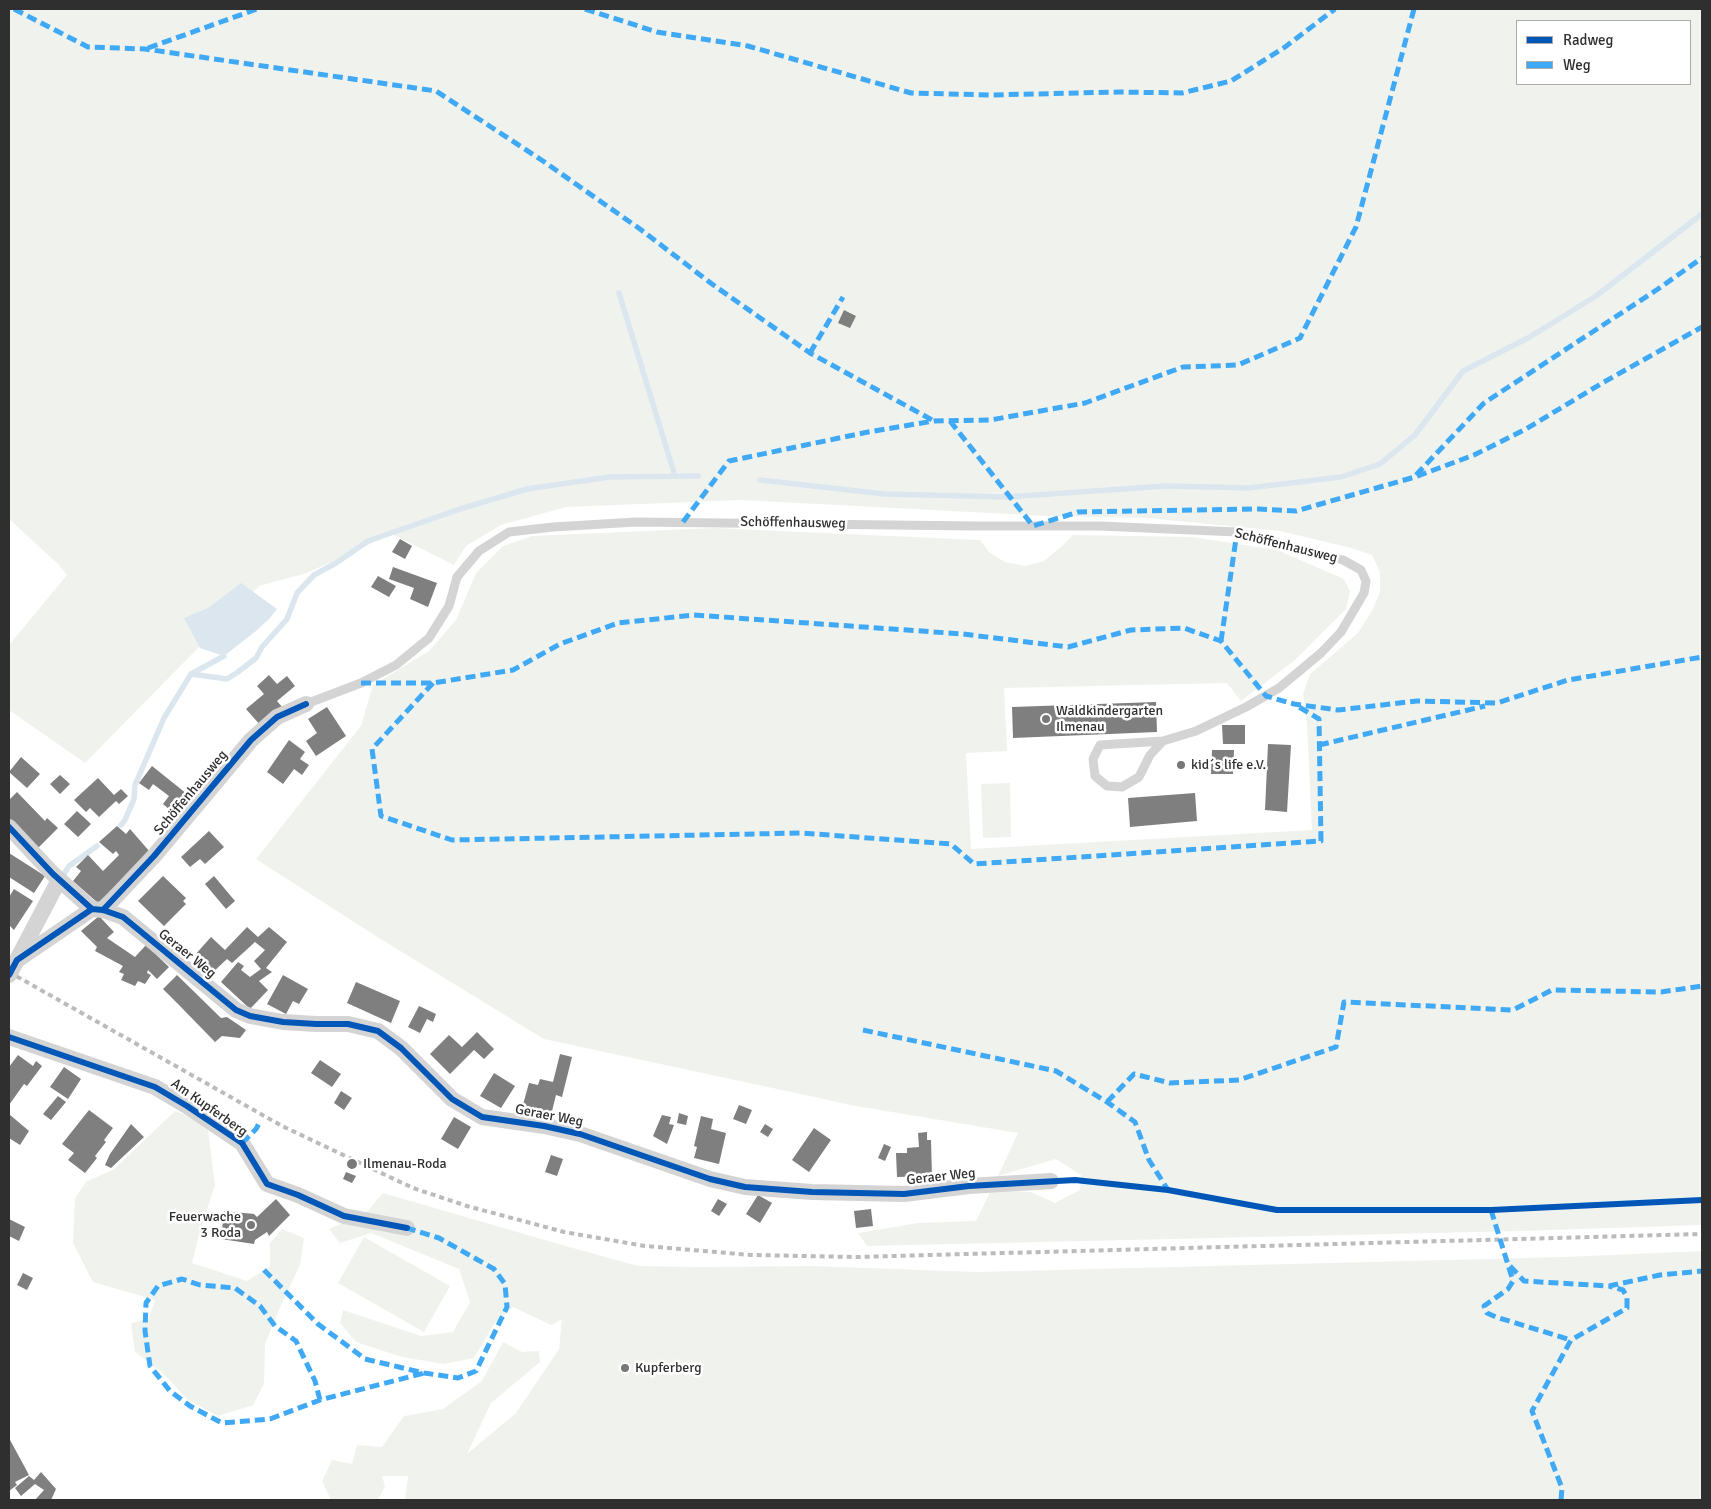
<!DOCTYPE html>
<html>
<head>
<meta charset="utf-8">
<style>
  body { margin:0 }
  #map { position:relative; width:1711px; height:1509px; overflow:hidden; background:#fff; font-family:Signika,sans-serif }
  canvas { display:block }
  .frame { position:absolute; inset:0; border:10px solid #2f2f2f; pointer-events:none }
  .legend { position:absolute; left:1516px; top:20px; width:175px; height:65px; box-sizing:border-box; background:#fff; border:1px solid #acacac; margin:0; padding:6px 9px; list-style:none; font-size:15px; color:#2f2f2f }
  .legend li { display:flex; align-items:center; gap:10px; height:25px }
  .legend b { width:25px; border:1px solid #acacac }
</style>
</head>
<body>
<div id="map">
<canvas width="1711" height="1509"></canvas>
<div class="frame"></div>
<ul class="legend">
<li><b style="height:6px;background:#0057b8"></b>Radweg</li>
<li><b style="height:6px;background:#3fa9f5"></b>Weg</li>
</ul>
</div>
<script>
const context = document.querySelector('canvas').getContext('2d');
context.lineJoin = 'round';
function fillPath(path, color) { context.fillStyle = color; context.fill(path, 'evenodd'); }
const poly = rows => new Path2D(rows.map(r => 'M' + r).join(''));
function strokePath(path, color, width, dash) { context.strokeStyle = color; context.lineWidth = width; context.lineCap = dash ? 'butt' : 'round'; context.setLineDash(dash || []); context.stroke(path); }
function label(font, color, halo, rows, align = 'center') {
  context.font = font + ' Signika,sans-serif'; context.lineWidth = 5; context.setLineDash([]); context.textBaseline = 'middle'; context.strokeStyle = halo; context.fillStyle = color; for (const [text, x, y, turn = 0] of rows) {
    context.save(); context.translate(x, y); context.rotate((+turn || 0) * Math.PI / 180); context.textAlign = isNaN(turn) ? turn : align; if (halo) context.strokeText(text, 0, 0); context.fillText(text, 0, 0); context.restore();
  }
}
const green = poly([
  [9,9,1702,9,1702,1225,1520,1231,867,1246,858,1233,918,1223,976,1221,991,1190,1031,1192,1055,1203,1080,1190,1081,1175,1056,1159,998,1176,1018,1133,856,1106,544,1039,379,938,256,859,361,726,373,685,429,651,456,620,476,573,503,546,532,536,714,528,980,540,989,552,1005,562,1025,566,1044,561,1062,546,1073,535,1193,537,1277,550,1344,579,1350,591,1346,609,1295,660,1241,701,1227,683,1004,688,1007,751,966,753,971,849,1312,830,1307,724,1303,694,1310,674,1358,633,1373,609,1380,592,1380,572,1372,555,1351,548,1280,531,1147,518,1046,516,741,500,566,507,501,525,466,546,454,565,392,534,307,573,259,586,85,763,9,710,9,645,67,575,58,564,9,519],
  [1517,21,1690,21,1690,84,1517,84],
  [1010,783,1011,837,983,838,981,784],
  [175,1111,188,1116,208,1129,215,1185,199,1235,192,1263,247,1281,270,1266,270,1243,282,1229,304,1238,300,1265,281,1305,265,1344,264,1384,253,1405,218,1416,188,1400,162,1372,135,1352,131,1323,148,1320,155,1300,93,1282,73,1243,75,1198,87,1181,113,1170],
  [383,1193,562,1245,638,1266,701,1267,813,1266,978,1272,1564,1257,1702,1251,1702,1500,405,1500,408,1476,382,1476,385,1486,378,1500,331,1500,322,1481,332,1460,352,1464,357,1445,382,1447,404,1416,443,1409,482,1381,503,1342,522,1352,539,1351,540,1362,491,1403,467,1454,516,1413,559,1349,562,1319,551,1325,513,1307,494,1324,474,1358,444,1364,402,1357,356,1342,340,1323,343,1310,421,1336,453,1332,470,1302,459,1269,371,1233,340,1243,329,1229,365,1214],
  [364,1237,450,1286,424,1332,338,1283]
]);
const water = poly([
  [241,583,277,609,269,619,256,631,224,656,200,648,184,618,208,608]
]);
const stream = poly([
  [619,293,675,476],
  [760,480,884,494,1007,497,1166,486,1248,488,1341,477,1380,464,1415,435,1463,371,1528,338,1596,296,1702,214],
  [191,674,227,679,238,672,256,658,262,647,287,619,297,593,314,575,336,563,368,541,460,509,527,489,609,477,698,476],
  [121,825,125,820,134,799,135,785,164,718,191,674,224,656],
  [64,874,69,866,97,846]
]);
const building = poly([
  [844,310,856,316,850,328,838,323],
  [400,539,412,546,405,559,392,552],
  [393,567,437,583,428,607,410,599,414,588,389,579],
  [378,576,396,586,389,597,371,587],
  [269,675,277,684,287,676,295,686,277,701,283,708,261,726,246,709,264,694,257,686],
  [1156,702,1157,732,1013,738,1012,707],
  [327,707,346,736,316,756,306,741,317,733,308,719],
  [1222,725,1245,725,1245,744,1223,744],
  [289,740,305,752,300,759,309,765,302,775,294,769,283,784,267,772],
  [1268,744,1291,745,1287,812,1265,810],
  [1212,750,1234,750,1233,774,1211,774],
  [21,757,40,774,27,788,9,772],
  [152,766,197,802,183,821,163,804,169,796,153,784,149,790,139,783],
  [60,775,70,784,60,794,50,784],
  [98,778,114,795,121,789,128,796,119,804,116,801,99,817,90,808,86,812,74,800],
  [17,792,45,821,47,818,58,828,38,848,9,818,9,800],
  [1195,793,1197,821,1130,827,1128,798],
  [77,811,91,824,78,837,64,824],
  [117,826,126,834,130,829,150,852,98,903,73,881,81,871,76,867,88,855,103,871,119,855,116,851,113,854,99,842],
  [209,831,224,847,205,864,200,859,190,867,181,857],
  [9,853,45,876,34,893,9,877],
  [163,876,186,898,183,901,186,904,164,926,138,901],
  [214,876,235,901,226,909,205,884],
  [14,889,33,901,14,930,9,925,9,897],
  [99,916,114,932,107,938,135,957,146,945,169,967,157,979,148,970,147,973,151,975,145,984,138,981,135,986,121,980,124,974,119,972,123,966,95,951,97,947,81,931],
  [247,927,258,937,269,927,287,942,266,968,272,972,259,981,268,990,250,1009,221,982,238,962,244,966,241,970,250,977,261,969,254,961,265,950,255,942,232,963,227,959,211,974,194,956,211,937,225,950],
  [177,975,221,1018,227,1017,246,1030,240,1038,222,1036,215,1042,180,1006,163,989],
  [283,975,308,989,299,1004,293,1001,286,1014,267,1004],
  [356,982,400,1001,391,1023,347,1003],
  [419,1006,436,1014,433,1022,427,1019,420,1033,408,1027],
  [477,1032,494,1049,484,1059,474,1050,450,1074,430,1054,449,1035,462,1047],
  [560,1054,572,1057,562,1097,556,1095,551,1115,522,1108,529,1083,538,1085,540,1079,553,1082],
  [18,1055,33,1066,36,1061,42,1066,27,1086,24,1084,9,1105,9,1067],
  [320,1060,341,1074,332,1087,311,1073],
  [64,1067,81,1079,68,1099,50,1087],
  [494,1073,515,1086,501,1108,480,1096],
  [341,1091,352,1098,344,1110,334,1103],
  [58,1096,66,1102,51,1120,43,1114],
  [739,1105,752,1110,746,1124,733,1119],
  [89,1110,113,1128,104,1140,106,1142,95,1156,97,1158,85,1173,68,1160,74,1153,62,1144],
  [679,1113,688,1116,686,1125,677,1123],
  [9,1114,29,1131,20,1145,9,1138],
  [662,1115,671,1117,669,1124,674,1125,667,1144,653,1136],
  [701,1116,713,1119,711,1129,726,1133,719,1164,694,1158,697,1147,694,1146],
  [454,1117,471,1127,458,1149,441,1139],
  [131,1124,144,1137,111,1168,105,1165,110,1154],
  [765,1124,773,1129,768,1137,760,1132],
  [814,1128,831,1140,809,1172,792,1160],
  [927,1132,927,1140,931,1140,932,1176,897,1177,896,1153,907,1153,907,1148,919,1147,918,1133],
  [884,1144,891,1147,885,1161,878,1158],
  [551,1155,563,1159,557,1176,545,1172],
  [346,1172,356,1176,352,1183,343,1179],
  [758,1195,772,1203,760,1223,746,1214],
  [276,1199,290,1215,269,1236,267,1232,255,1240,254,1244,221,1239,224,1211,254,1214,257,1217],
  [718,1199,727,1204,719,1216,711,1211],
  [871,1209,873,1226,856,1228,854,1211],
  [9,1219,25,1227,19,1241,9,1236],
  [23,1273,33,1278,27,1290,17,1285],
  [9,1438,29,1475,15,1482,17,1485,9,1491],
  [41,1472,56,1489,51,1500,35,1500,44,1490,35,1484,21,1496,15,1488,29,1476,34,1480]
]);
const service = poly([
  [306,704,361,683,396,665,429,638,449,606,457,577,479,551,509,532,553,527,636,522,976,526,1100,526,1237,532,1343,560,1361,570,1366,581,1364,593,1341,632,1321,653,1279,688,1246,707,1196,731,1163,741,1100,745,1093,759,1095,776,1107,786,1122,787,1139,777,1150,755,1163,741]
]);
const minor = poly([
  [9,827,53,874,92,909,103,910,123,917,236,1010,250,1016,283,1022,316,1024,348,1024,378,1031,401,1048,452,1099,482,1117,544,1126,580,1134,710,1179,745,1187,812,1192,904,1194,969,1186,1051,1181],
  [103,910,154,856,251,740,277,717,306,704],
  [19,959,92,909],
  [9,975,59,880],
  [9,1037,155,1087,187,1106,242,1143,267,1184,298,1195,344,1216,407,1228]
]);
const rail = poly([
  [9,972,282,1126,413,1188,467,1206,564,1232,645,1246,751,1255,857,1257,1702,1234]
]);
const quiet = poly([
  [14,9,88,47,145,49,436,91,543,161,640,229,712,284,810,353,934,421],
  [585,9,657,32,748,46,911,93,990,95,1120,92,1182,93,1231,81,1285,47,1335,9],
  [148,48,257,9],
  [810,353,843,297],
  [950,421,1033,526,1078,512,1259,509,1296,511,1415,477,1474,455,1526,429,1604,382,1702,327],
  [1416,475,1484,403,1658,289,1702,258],
  [683,522,729,461,868,432,934,421,990,420,1085,403,1183,367,1238,365,1300,338,1356,227,1414,9],
  [1221,641,1237,532],
  [361,683,433,683,513,670,560,644,618,623,694,615,963,634,1068,647,1131,630,1184,628,1221,641,1266,696,1294,704,1338,710,1417,701,1497,703,1568,680,1702,657],
  [433,683,372,749,381,816,452,840,801,833,951,844,974,864,1321,841,1319,719,1299,707],
  [1319,745,1485,706],
  [863,1030,1056,1071,1107,1102,1135,1122,1149,1160,1168,1190],
  [1107,1102,1134,1074,1170,1083,1239,1080,1336,1047,1344,1002,1513,1010,1552,990,1661,992,1702,986],
  [242,1143,256,1129,261,1120],
  [1491,1210,1513,1281,1508,1289,1484,1306,1487,1313,1496,1317,1571,1340],
  [1510,1266,1524,1281,1609,1286,1660,1275,1702,1271],
  [264,1270,318,1324,365,1359,424,1373,458,1378,476,1371,507,1307,505,1284,494,1269,439,1238,407,1228],
  [320,1400,315,1381,296,1341,275,1326,260,1306,235,1288,200,1285,182,1279,158,1286,146,1303,145,1331,150,1366,170,1391,190,1406,222,1423,270,1419,320,1400,424,1373],
  [1561,1500,1562,1488,1532,1411,1571,1340,1627,1308,1627,1297,1623,1290,1609,1286]
]);
const cycleway = poly([
  [9,827,53,874,92,909,103,910,123,917,236,1010,250,1016,283,1022,316,1024,348,1024,378,1031,401,1048,452,1099,482,1117,544,1126,580,1134,710,1179,745,1187,812,1192,904,1194,969,1186,1075,1180,1168,1190,1277,1210,1491,1210,1702,1200],
  [103,910,154,856,251,740,277,717,306,704],
  [9,975,17,960,92,909],
  [9,1037,155,1087,187,1106,242,1143,267,1184,298,1195,344,1216,407,1228]
]);
const markers = [
  [1046,719,5,"#787878"],
  [1181,765,5,"#787878"],
  [352,1164,6,"#787878"],
  [251,1225,5,"#787878"],
  [625,1368,5,"#787878"]
];
const streetNames = [
  ["Schöffenhausweg",793,523,1],
  ["Schöffenhausweg",1286,546,14],
  ["Schöffenhausweg",191,793,-50],
  ["Geraer Weg",187,954,39],
  ["Am Kupferberg",209,1108,35],
  ["Geraer Weg",549,1116,11],
  ["Geraer Weg",941,1177,-6]
];
const poiNames = [
  ["Waldkindergarten",1056,711],
  ["Ilmenau",1056,727],
  ["kid´s life e.V.",1191,765],
  ["Ilmenau-Roda",363,1164],
  ["Feuerwache",241,1217,"right"],
  ["3 Roda",241,1233,"right"],
  ["Kupferberg",635,1368]
];
fillPath(green, '#f0f3ed');
fillPath(water, '#dce6ef');
strokePath(stream, '#dce6ef', 5.5);
fillPath(building, '#7f7f7f');
strokePath(service, '#d4d4d4', 9);
strokePath(minor, '#d4d4d4', 16);
strokePath(rail, '#bbb', 4, [5, 4]);
strokePath(quiet, '#3fa9f5', 5, [10, 5]);
strokePath(cycleway, '#0057b8', 6);
for (const [x, y, r, color] of markers) { const dot = new Path2D(); dot.arc(x, y, r, 0, 2 * Math.PI); context.fillStyle = color; context.fill(dot); strokePath(dot, '#fff', 2); }
label('14px', '#2f2f2f', '#fff', streetNames);
label('14px', '#2f2f2f', '#fff', poiNames, 'left');
</script>
</body>
</html>
